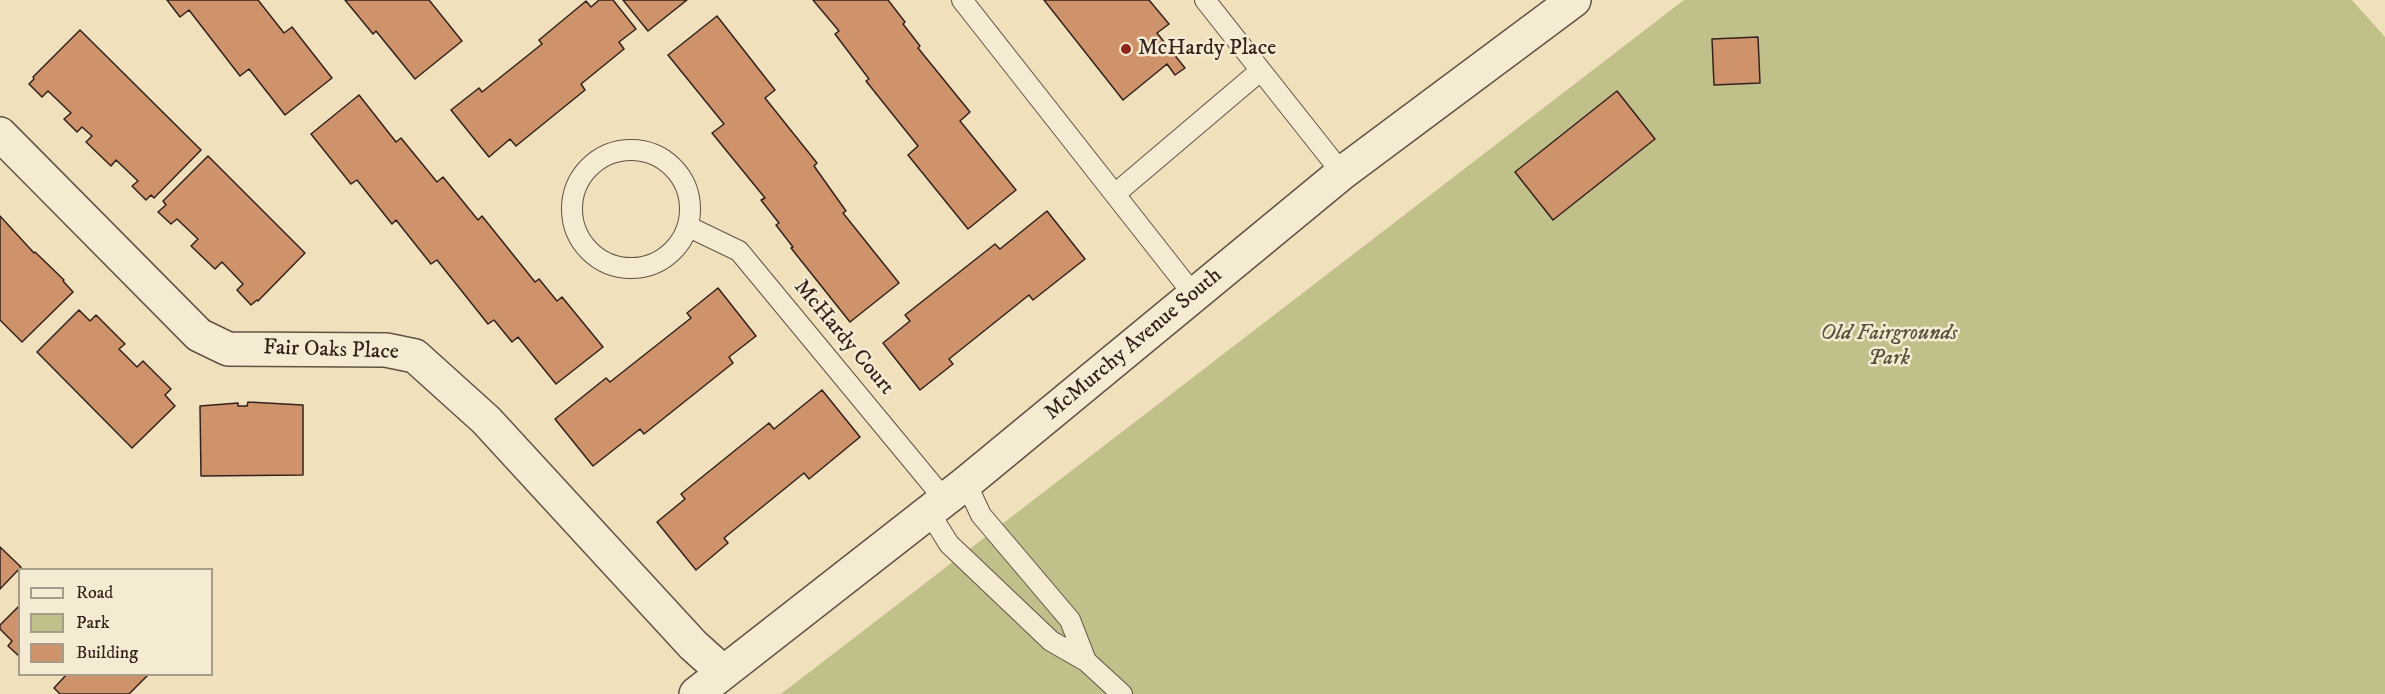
<!DOCTYPE html>
<html>
<head>
<meta charset="utf-8">
<style>
  body { margin:0 }
  #map { position:relative; width:2385px; height:694px; overflow:hidden; background:#f0e0bb; font-family:"IM FELL DW Pica",serif }
  canvas { display:block }
  .legend { position:absolute; left:18px; top:568px; width:195px; height:108px; box-sizing:border-box; background:#f5ebd3; border:2px solid #a79b8a; margin:0; padding:8px 10px; list-style:none; font-size:18px; color:#33221c }
  .legend li { display:flex; align-items:center; gap:12px; height:30px }
  .legend b { width:30px; border:2px solid #a79b8a }
</style>
</head>
<body>
<div id="map">
<canvas width="2385" height="694"></canvas>
<ul class="legend">
<li><b style="height:8px;background:#f5ebd3"></b>Road</li>
<li><b style="height:16px;background:#c1c08b"></b>Park</li>
<li><b style="height:16px;background:#cf936b"></b>Building</li>
</ul>
</div>
<script>
const context = document.querySelector('canvas').getContext('2d');
context.lineJoin = 'round';
function fillPath(path, color) { context.fillStyle = color; context.fill(path, 'evenodd'); }
const poly = rows => new Path2D(rows.map(r => 'M' + r).join(''));
function strokePath(path, color, width, dash) { context.strokeStyle = color; context.lineWidth = width; context.lineCap = dash ? 'butt' : 'round'; context.setLineDash(dash || []); context.stroke(path); }
function label(font, color, halo, rows, align = 'center') {
  context.font = font + ' "IM FELL DW Pica",serif'; context.lineWidth = 5; context.setLineDash([]); context.textBaseline = 'middle'; context.strokeStyle = halo; context.fillStyle = color; for (const [text, x, y, turn = 0] of rows) {
    context.save(); context.translate(x, y); context.rotate((+turn || 0) * Math.PI / 180); context.textAlign = isNaN(turn) ? turn : align; if (halo) context.strokeText(text, 0, 0); context.fillText(text, 0, 0); context.restore();
  }
}
const green = poly([
  [1684,0,2352,0,2385,37,2385,694,781,694]
]);
const building = poly([
  [167,0,258,0,284,33,292,27,332,78,285,115,249,69,240,76,189,10,180,17,167,0],
  [345,0,429,0,462,41,415,79,376,31,373,34,345,0],
  [599,0,613,0,636,29,619,42,624,49,581,84,585,90,516,146,510,139,489,157,451,110,479,88,482,92,542,44,539,40,586,1,591,7,599,0],
  [623,0,687,0,648,31,623,0],
  [813,0,888,0,905,22,903,24,920,46,918,48,970,112,960,121,1016,190,968,229,908,155,918,146,866,81,869,79,835,34,839,31,813,0],
  [1044,0,1149,0,1169,24,1157,33,1185,68,1175,75,1167,64,1123,100,1044,0],
  [717,16,775,90,765,98,817,163,814,166,846,211,843,213,899,283,850,322,791,248,793,247,776,225,779,223,761,200,765,198,712,133,724,124,668,55,717,16],
  [80,30,201,150,154,198,151,195,146,200,132,186,138,181,116,160,111,166,86,142,92,136,82,127,77,132,64,119,71,113,48,91,42,97,29,84,34,79,33,77,80,30],
  [1758,37,1760,83,1714,85,1712,39,1758,37],
  [1617,91,1655,139,1553,220,1515,172,1617,91],
  [359,95,396,142,401,138,437,182,443,177,478,220,482,216,535,282,539,279,557,301,562,297,603,347,556,384,518,337,512,342,494,320,488,324,437,260,431,264,396,220,392,224,357,180,351,184,311,134,359,95],
  [208,156,305,253,258,301,257,300,251,305,237,290,243,284,222,262,215,269,191,246,198,239,177,219,171,224,158,212,166,205,163,201,208,156],
  [1047,211,1085,259,1033,300,1029,295,949,359,953,364,920,390,883,343,910,321,905,315,995,244,1000,249,1047,211],
  [0,216,34,253,35,252,64,280,63,281,73,292,22,342,0,320,0,216],
  [718,288,756,336,729,357,733,363,644,434,640,429,593,466,555,419,606,378,610,382,691,318,687,313,718,288],
  [79,310,90,321,96,315,125,344,119,349,137,367,143,361,171,389,165,395,175,406,132,448,37,352,79,310],
  [822,390,860,437,809,479,804,473,724,538,728,543,696,570,657,522,685,499,681,494,769,423,774,429,822,390],
  [248,402,303,405,303,475,201,476,200,406,238,403,238,406,247,406,248,402],
  [0,547,21,567,0,589,0,547],
  [20,605,20,657,8,646,12,641,0,629,0,625,20,605],
  [67,674,149,674,129,694,60,694,54,688,67,674]
]);
const service = poly([
  [962,0,1194,295],
  [1205,0,1342,173],
  '572 209a59 59 0 1 1 118 0a59 59 0 1 1-118 0Z',
  [1115,194,1260,71],
  [689,227,739,251,945,500],
  [966,483,981,515,1070,620,1086,661],
  [929,512,949,544,1051,641,1086,661,1122,694]
]);
const minor = poly([
  [0,134,199,335,228,349,386,350,415,356,486,420,693,645,723,672]
]);
const tertiary = poly([
  [696,694,966,483,1342,173,1574,0]
]);
const markers = [
  [1126,49,6,"#8f2418"]
];
const poiNames = [
  ["McHardy Place",1138,49]
];
const parkNames = [
  ["Old Fairgrounds",1889,334],
  ["Park",1889,359]
];
const streetNames = [
  ["McHardy Court",843,338,50],
  ["McMurchy Avenue South",1134,345,-40],
  ["Fair Oaks Place",331,351,2]
];
fillPath(green, '#c1c08b');
fillPath(building, '#cf936b');
strokePath(building, '#33221c', 1.5);
strokePath(service, '#625244', 22);
strokePath(minor, '#625244', 36);
strokePath(tertiary, '#625244', 36);
strokePath(service, '#f5ebd3', 20);
strokePath(minor, '#f5ebd3', 33);
strokePath(tertiary, '#f5ebd3', 33);
for (const [x, y, r, color] of markers) { const dot = new Path2D(); dot.arc(x, y, r, 0, 2 * Math.PI); context.fillStyle = color; context.fill(dot); strokePath(dot, '#f5ebd3', 2); }
label('22px', '#33221c', '#f5ebd3', poiNames, 'left');
label('italic 22px', '#5e513d', '#f5ebd3', parkNames);
label('22px', '#33221c', '#f5ebd3', streetNames);
</script>
</body>
</html>
